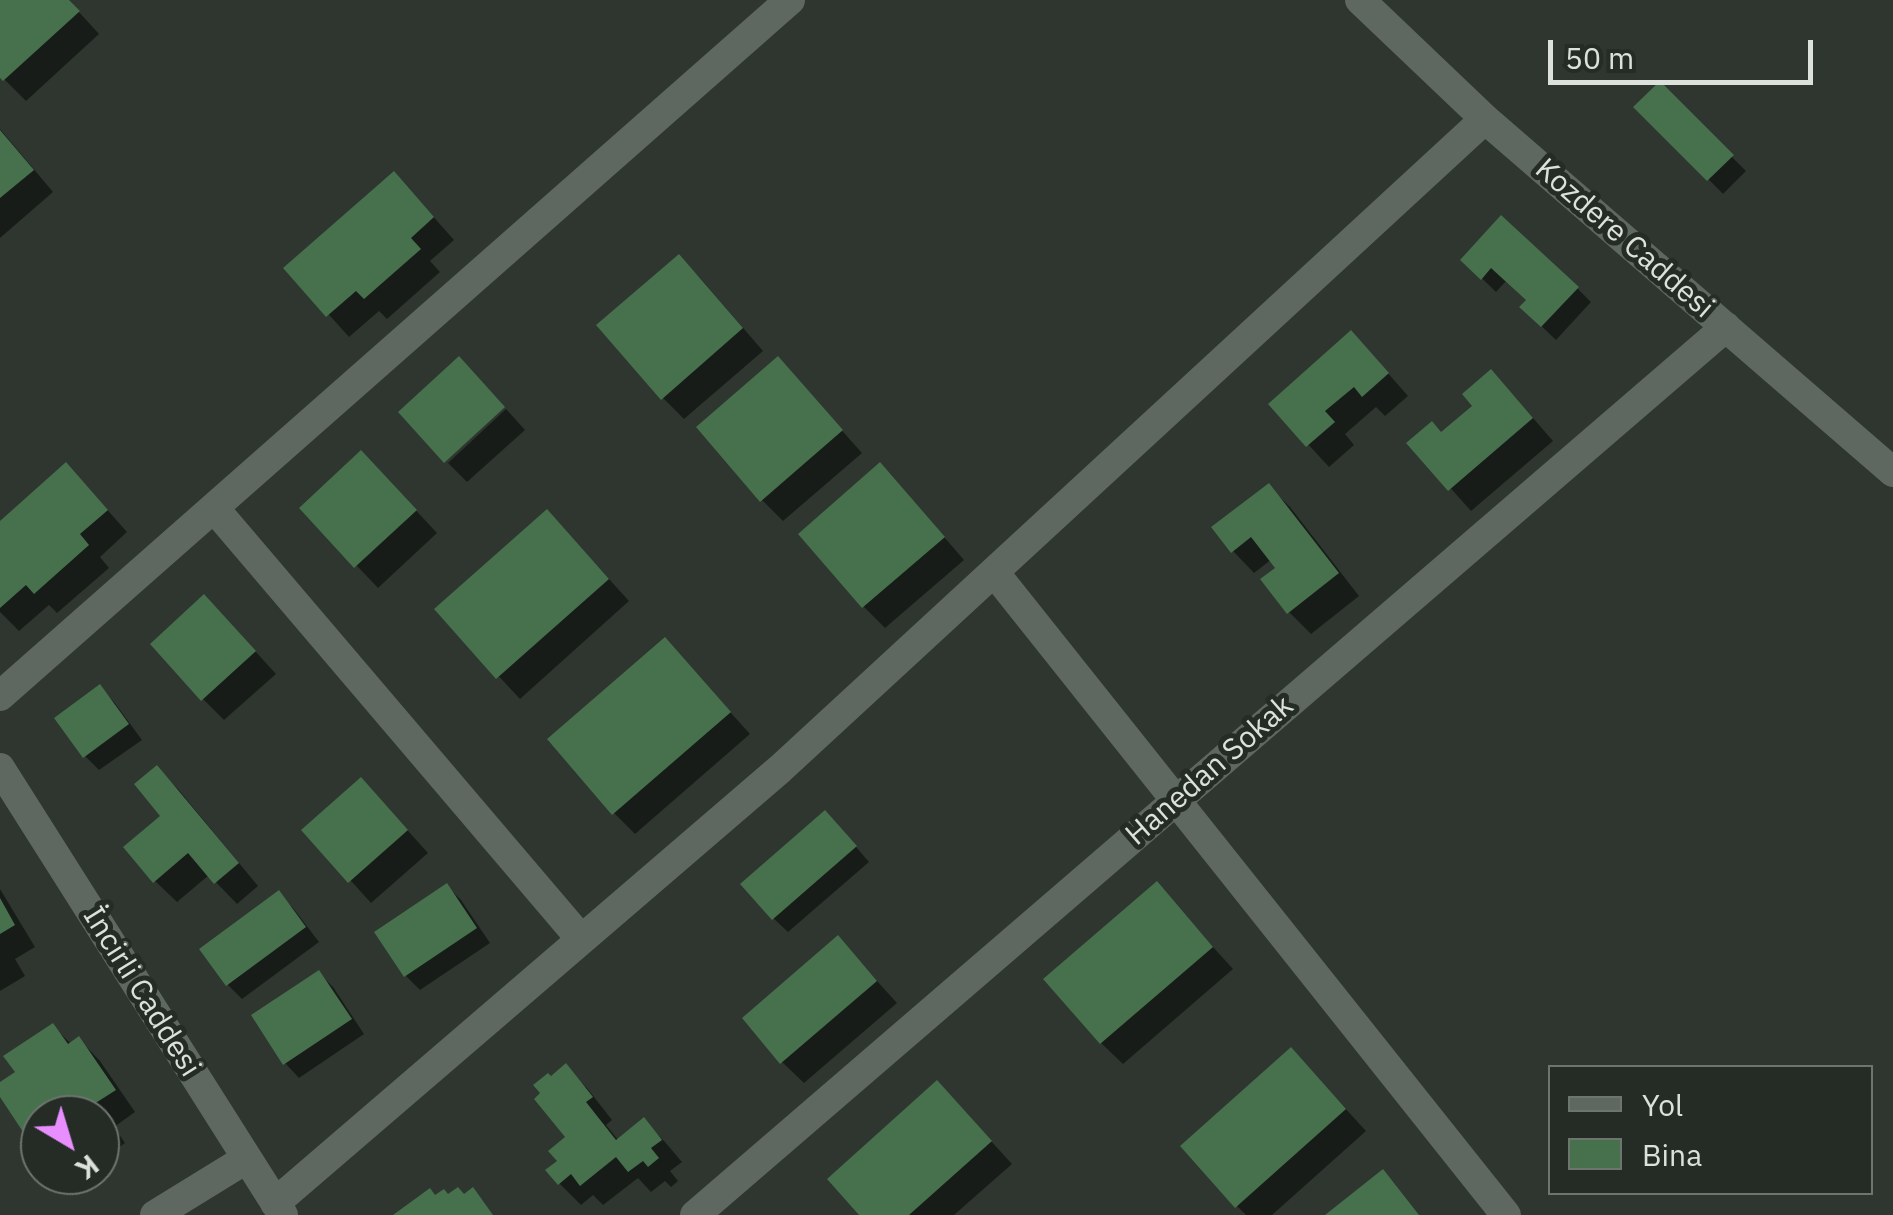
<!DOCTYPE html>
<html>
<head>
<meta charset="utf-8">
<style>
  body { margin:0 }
  #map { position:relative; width:1893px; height:1215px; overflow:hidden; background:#2e362f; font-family:"IBM Plex Sans",sans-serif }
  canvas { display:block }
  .legend { position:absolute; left:1548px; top:1065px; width:325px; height:130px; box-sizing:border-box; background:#242c25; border:2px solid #6e746e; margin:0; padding:12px 18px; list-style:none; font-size:30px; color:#dce1dc }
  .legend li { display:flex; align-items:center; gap:20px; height:50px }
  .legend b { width:50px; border:2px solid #6e746e }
  .north { position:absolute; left:20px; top:1095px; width:100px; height:100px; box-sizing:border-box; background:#242c25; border:2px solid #6e746e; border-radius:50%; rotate:142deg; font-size:28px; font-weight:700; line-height:40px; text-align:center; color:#dce1dc }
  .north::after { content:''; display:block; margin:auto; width:35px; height:45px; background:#e88eff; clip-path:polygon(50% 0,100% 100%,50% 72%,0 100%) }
  .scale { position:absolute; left:1548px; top:40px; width:265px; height:45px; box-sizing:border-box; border:5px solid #dce1dc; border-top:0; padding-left:12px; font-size:30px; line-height:35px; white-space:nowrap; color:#dce1dc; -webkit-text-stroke:8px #242c25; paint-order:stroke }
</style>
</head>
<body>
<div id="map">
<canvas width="1893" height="1215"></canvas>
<ul class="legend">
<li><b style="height:12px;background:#5f6860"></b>Yol</li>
<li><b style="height:28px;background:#46714c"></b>Bina</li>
</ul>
<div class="north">K</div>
<div class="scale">50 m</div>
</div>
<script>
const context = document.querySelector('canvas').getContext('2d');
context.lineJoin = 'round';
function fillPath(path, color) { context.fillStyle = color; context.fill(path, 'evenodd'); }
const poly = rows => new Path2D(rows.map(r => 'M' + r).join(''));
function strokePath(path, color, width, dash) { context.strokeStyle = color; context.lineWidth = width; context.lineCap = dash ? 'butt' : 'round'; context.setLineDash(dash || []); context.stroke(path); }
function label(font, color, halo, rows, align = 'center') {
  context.font = font + ' "IBM Plex Sans",sans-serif'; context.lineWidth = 10; context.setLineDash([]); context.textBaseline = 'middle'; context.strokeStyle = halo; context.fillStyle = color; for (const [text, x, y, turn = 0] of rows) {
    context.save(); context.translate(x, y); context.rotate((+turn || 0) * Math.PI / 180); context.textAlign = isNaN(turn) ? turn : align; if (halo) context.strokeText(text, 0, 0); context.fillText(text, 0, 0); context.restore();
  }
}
const shadow = poly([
  [0,0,68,0,99,34,26,101,0,75],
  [1660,85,1746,171,1723,194,1637,107],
  [0,129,53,192,0,238],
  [415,196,454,240,430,261,440,272,387,319,379,311,349,337,287,268],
  [679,257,700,278,763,351,684,419,663,398],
  [1463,260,1577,288,1591,302,1556,340,1536,321,1528,300,1507,280,1496,292],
  [1372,355,1408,396,1385,416,1376,407,1345,434,1354,445,1329,467,1271,404],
  [778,359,862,453,783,521,762,500],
  [1512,394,1553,441,1471,511,1410,443,1442,434],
  [506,409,525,430,467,482,448,463],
  [383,475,437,533,378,588,302,508],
  [1268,486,1290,507,1359,596,1311,634,1289,612,1264,580,1279,568,1272,559,1254,573,1233,551],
  [87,487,127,532,100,557,109,568,57,613,49,605,19,631,0,612,0,524],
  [901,487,964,560,885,628,864,607,801,534],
  [568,534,629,601,520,699,437,610],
  [226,619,276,674,224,720,203,699],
  [665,640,750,734,635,834,614,813],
  [100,687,114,702,142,740,99,770,85,756],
  [157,768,178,789,258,886,237,904,209,875,177,902,155,881,164,816],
  [382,802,428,853,371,903,305,830],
  [839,827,869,862,788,932,773,918],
  [1156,884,1233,969,1123,1064,1101,1043],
  [447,886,461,900,490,943,420,990,406,976],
  [0,889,35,947,15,959,25,976,0,991],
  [279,894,293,908,319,942,242,999,228,985],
  [838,938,897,1003,804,1083,782,1062],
  [319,973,333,987,364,1034,299,1078,285,1063],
  [53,1026,71,1044,79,1039,100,1061,135,1112,114,1127,125,1143,100,1160,100,1115,40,1115,40,1149,0,1092,0,1085,18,1073],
  [566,1067,587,1088,612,1120,606,1125,619,1141,644,1121,665,1142,682,1162,670,1171,678,1181,671,1187,665,1181,651,1192,638,1178,603,1205,593,1195,581,1205,560,1184,549,1170,560,1161,568,1138,551,1079],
  [1312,1072,1366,1131,1272,1215,1246,1215,1237,1206],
  [958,1105,1012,1164,954,1215,862,1215]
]);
const building = poly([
  [0,0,69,0,80,11,3,81,0,78],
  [1660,81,1734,155,1707,181,1633,107],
  [0,130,34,170,0,198],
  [394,171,434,217,411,238,421,249,364,299,356,291,326,317,283,268],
  [1501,215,1579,287,1541,327,1519,307,1526,300,1491,268,1481,280,1460,260],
  [679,254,743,328,661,400,596,325],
  [1351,330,1389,373,1362,397,1354,387,1325,411,1335,422,1306,447,1268,404],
  [459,356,505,407,444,463,398,412],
  [778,356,843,430,760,502,696,427],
  [1491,369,1533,418,1448,491,1406,443,1432,421,1441,432,1472,406,1462,394],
  [361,450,417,510,354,568,299,508],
  [66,462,108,510,80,534,89,545,34,594,26,585,0,608,0,521],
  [880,462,945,537,862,608,798,534],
  [1269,483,1339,573,1287,614,1260,579,1275,568,1251,537,1231,553,1211,527],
  [547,509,609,579,496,679,434,609],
  [204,594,256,651,201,701,150,644],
  [665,637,731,712,612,815,547,739],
  [100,684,129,724,83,758,54,718],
  [157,765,239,863,214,884,188,853,153,883,123,847,160,816,134,784],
  [361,777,408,830,348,883,301,830],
  [825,810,857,846,772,920,740,884],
  [1157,881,1213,947,1100,1044,1043,979],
  [447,883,477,928,404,977,374,932],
  [279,890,306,927,226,986,199,949],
  [0,898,15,925,0,934],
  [838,935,877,981,780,1064,742,1018],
  [319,970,352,1019,283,1065,251,1015],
  [53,1023,68,1044,79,1036,116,1090,94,1104,106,1121,100,1125,100,1115,40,1115,40,1138,31,1144,0,1097,0,1082,15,1072,3,1056],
  [1291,1047,1346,1109,1235,1208,1180,1146],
  [566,1063,593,1097,586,1102,616,1140,644,1117,662,1140,651,1148,659,1158,648,1167,643,1161,628,1172,616,1157,580,1186,571,1174,558,1185,545,1170,557,1161,548,1151,565,1137,534,1099,540,1093,533,1085,548,1073,551,1076],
  [937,1080,992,1141,909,1215,859,1215,827,1179],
  [1383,1169,1419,1215,1325,1215],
  [458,1187,464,1194,473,1187,493,1215,393,1215,430,1188,435,1195,444,1189,448,1194]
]);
const minor = poly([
  [1360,0,1485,119,1893,472],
  [214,508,581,939],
  [994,572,1506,1215],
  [0,696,790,0],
  [0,768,283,1215],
  [275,1203,780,769,1485,119],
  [155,1215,246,1159],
  [695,1215,1726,327]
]);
const streetNames = [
  ["Kozdere Caddesi",1624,239,41],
  ["Hanedan Sokak",1210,771,-41],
  ["İncirli Caddesi",141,992,58]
];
fillPath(shadow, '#0007');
fillPath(building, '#46714c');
strokePath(minor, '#5f6860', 30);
label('30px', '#dce1dc', '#242c25', streetNames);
</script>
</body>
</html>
